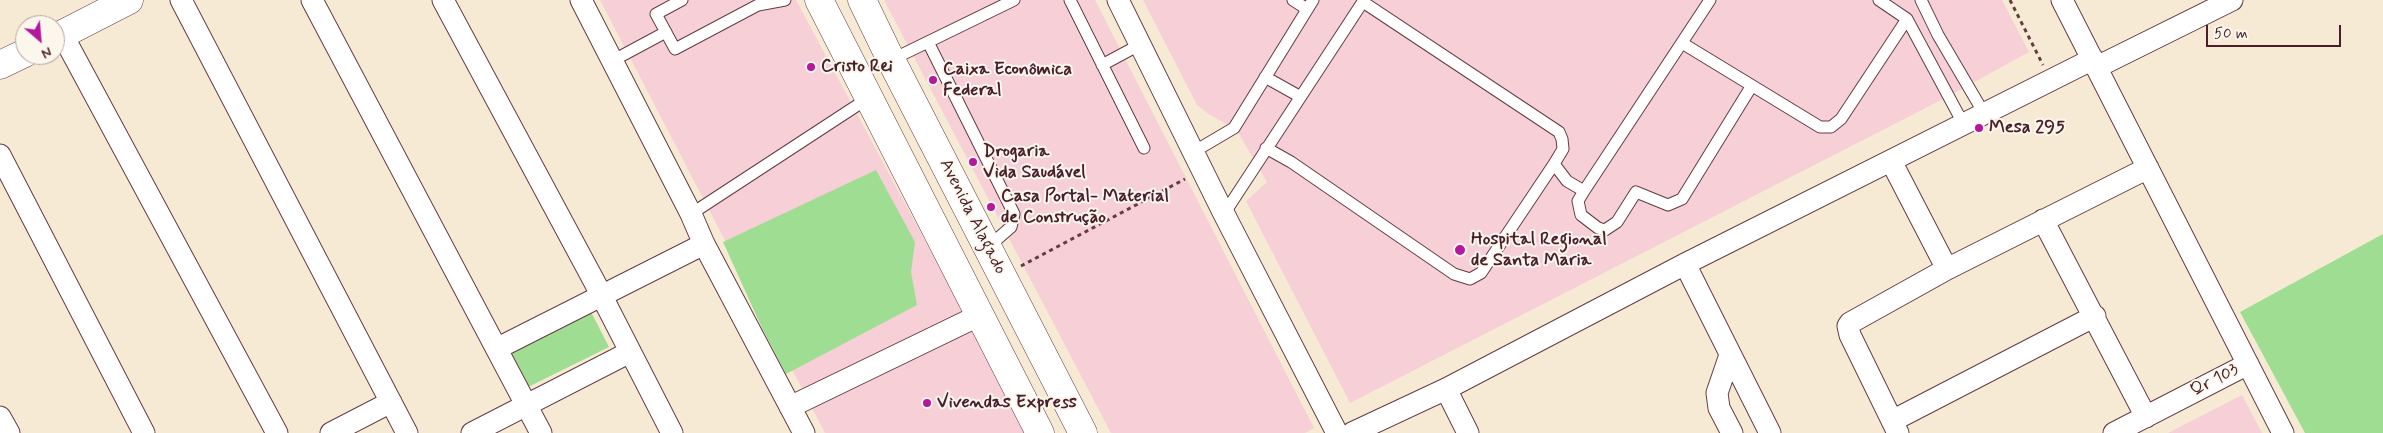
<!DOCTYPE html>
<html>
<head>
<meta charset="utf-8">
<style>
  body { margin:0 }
  #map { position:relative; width:2383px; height:433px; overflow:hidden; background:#f7ead5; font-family:Mynerve,sans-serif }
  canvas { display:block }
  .north { position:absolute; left:15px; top:15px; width:50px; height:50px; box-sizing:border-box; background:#fbf7ec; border:1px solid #b4a19f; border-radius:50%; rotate:153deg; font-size:14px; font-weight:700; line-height:20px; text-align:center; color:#4a1f2b }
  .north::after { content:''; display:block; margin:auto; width:18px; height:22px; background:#b5179e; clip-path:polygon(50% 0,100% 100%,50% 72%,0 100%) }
  .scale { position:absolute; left:2206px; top:25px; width:135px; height:22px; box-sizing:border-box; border:2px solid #4a1f2b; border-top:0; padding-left:6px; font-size:15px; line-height:18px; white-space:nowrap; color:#4a1f2b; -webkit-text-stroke:4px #fbf7ec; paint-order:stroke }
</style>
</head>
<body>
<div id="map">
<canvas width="2383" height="433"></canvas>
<div class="north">N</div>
<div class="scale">50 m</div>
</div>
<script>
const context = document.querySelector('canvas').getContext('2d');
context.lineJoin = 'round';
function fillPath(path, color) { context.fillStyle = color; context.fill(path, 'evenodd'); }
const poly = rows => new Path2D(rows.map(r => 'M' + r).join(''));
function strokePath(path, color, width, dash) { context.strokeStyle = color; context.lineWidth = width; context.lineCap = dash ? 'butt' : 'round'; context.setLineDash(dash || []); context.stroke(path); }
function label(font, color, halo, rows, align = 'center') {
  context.font = font + ' Mynerve,sans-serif'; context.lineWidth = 4; context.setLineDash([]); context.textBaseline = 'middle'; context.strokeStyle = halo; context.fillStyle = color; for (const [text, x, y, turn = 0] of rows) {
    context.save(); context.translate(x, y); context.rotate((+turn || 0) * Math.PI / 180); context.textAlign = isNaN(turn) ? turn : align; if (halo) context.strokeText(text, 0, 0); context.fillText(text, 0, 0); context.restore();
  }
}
const built = poly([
  [600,0,796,0,1028,433,825,433],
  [884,0,1095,0,1314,428,1305,433,1111,433],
  [1143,0,2002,0,2029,52,1949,96,1350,403,1246,201,1267,182,1236,129,1210,115,1197,105],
  [2242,395,2262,433,2168,433]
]);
const green = poly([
  [876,170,915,242,911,272,917,305,786,374,762,328,723,242],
  [2383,234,2383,433,2305,433,2240,312],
  [589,308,609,347,526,388,506,350]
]);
const path = poly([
  [2010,0,2043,65],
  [1021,266,1185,179]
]);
const lane = poly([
  [682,0,656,14,675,49,758,5,785,0],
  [1070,0,1144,148],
  [1293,0,1307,9],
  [1710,0,1584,191,1578,201,1581,215,1598,228,1605,230,1617,222,1636,192,1668,205,1682,199,1751,87],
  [1921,0,1938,35,1985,115],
  [1907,19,1964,125],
  [928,42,1014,214,1011,227,988,247],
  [1682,43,1820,127,1831,127,1841,119,1907,19,1879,0],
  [891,60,1014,0],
  [612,61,666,32],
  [1102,65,1141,44],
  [1265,77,1299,96],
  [1266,148,1291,162,1454,274,1470,279,1481,273,1554,164,1563,149,1562,139,1559,132,1363,2],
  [1195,151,1234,128,1313,0],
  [1554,164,1567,181,1584,191],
  [691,214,870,97],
  [1224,214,1364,0]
]);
const street = poly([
  [181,0,407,433],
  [312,0,541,433],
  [443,0,594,281,672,433],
  [581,0,691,214,704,244,804,433],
  [1118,0,1224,214,1337,433],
  [2062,0,2283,433],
  [62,34,277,433],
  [2097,67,2232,0],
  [0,155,144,433],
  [1891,161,1947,269],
  [2043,220,2146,417],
  [1685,264,1770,433],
  [498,348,704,244],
  [1730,355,1717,393,1719,408,1732,433],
  [1446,389,1468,433],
  [790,407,980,315],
  [0,417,9,433],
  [1892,421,2095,316],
  [331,433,391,402],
  [472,433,630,352],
  [1352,433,1446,389,1685,264,2093,59],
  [1898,433,1850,335,1848,326,1850,323,1947,269,2148,168],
  [2114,433,2248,364]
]);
const secondary = poly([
  [819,0,1040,433],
  [862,0,891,60,1083,433],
  [55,38,129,0],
  [0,65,25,53]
]);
const markers = [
  [811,67,5,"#b5179e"],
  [933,80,5,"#b5179e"],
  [1979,128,5,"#b5179e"],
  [973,162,5,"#b5179e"],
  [991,207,5,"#b5179e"],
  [1460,250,6,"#b5179e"],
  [927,403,5,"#b5179e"]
];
const poiNames = [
  ["Cristo Rei",821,67],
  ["Caixa Econômica",943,70],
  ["Federal",943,91],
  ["Mesa 295",1989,128],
  ["Drogaria",983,152],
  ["Vida Saudável",983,173],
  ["Casa Portal- Material",1001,197],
  ["de Construção",1001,218],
  ["Hospital Regional",1471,240],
  ["de Santa Maria",1471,261],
  ["Vivendas Express",937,403]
];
const streetNames = [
  ["Avenida Alagado",972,217,63],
  ["Qr 103",2215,381,-27]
];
fillPath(built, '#f6cfd7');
fillPath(green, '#9fdd92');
strokePath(lane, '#643d44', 13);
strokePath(street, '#643d44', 23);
strokePath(secondary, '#643d44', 29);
strokePath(path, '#643d44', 3, [4, 4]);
strokePath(lane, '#fff', 11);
strokePath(street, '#fff', 21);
strokePath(secondary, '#fff', 28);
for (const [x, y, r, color] of markers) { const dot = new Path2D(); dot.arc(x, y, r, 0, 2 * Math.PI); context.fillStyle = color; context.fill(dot); strokePath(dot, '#fbf7ec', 2); }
label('bold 18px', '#4a1f2b', '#fbf7ec', poiNames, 'left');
label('18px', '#4a1f2b', '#fbf7ec', streetNames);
</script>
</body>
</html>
